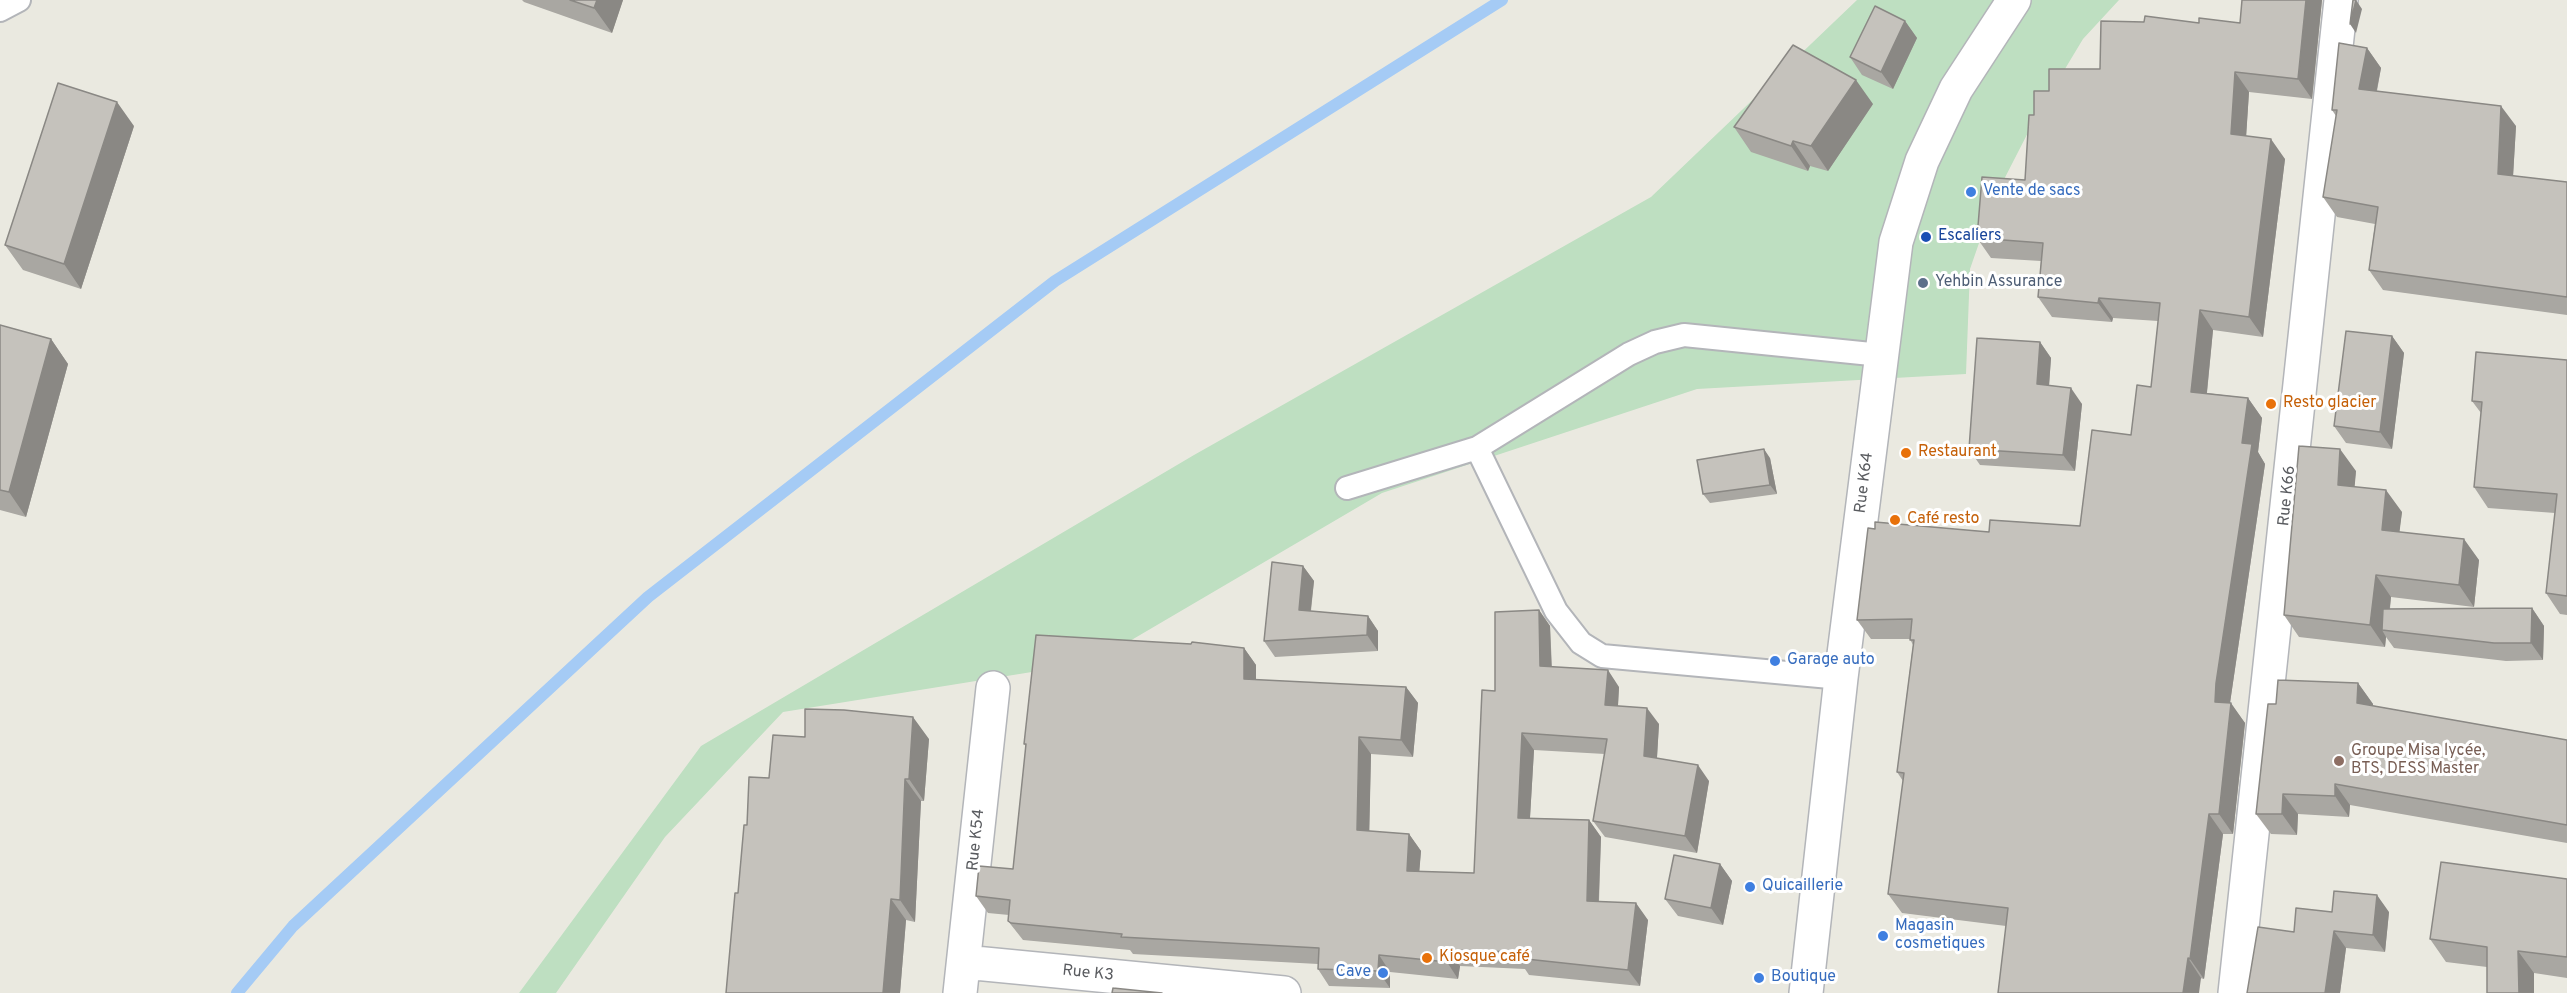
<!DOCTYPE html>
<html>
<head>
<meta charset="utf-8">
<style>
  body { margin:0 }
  canvas { display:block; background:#eae9e0 }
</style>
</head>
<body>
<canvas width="2567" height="993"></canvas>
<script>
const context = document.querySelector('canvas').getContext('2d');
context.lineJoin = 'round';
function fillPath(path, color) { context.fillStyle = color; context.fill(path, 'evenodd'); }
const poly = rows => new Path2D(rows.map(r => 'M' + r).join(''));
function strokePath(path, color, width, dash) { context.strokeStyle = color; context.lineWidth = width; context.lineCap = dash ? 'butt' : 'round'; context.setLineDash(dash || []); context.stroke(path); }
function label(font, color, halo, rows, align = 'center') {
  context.font = font + ' Overpass,sans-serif'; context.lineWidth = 6; context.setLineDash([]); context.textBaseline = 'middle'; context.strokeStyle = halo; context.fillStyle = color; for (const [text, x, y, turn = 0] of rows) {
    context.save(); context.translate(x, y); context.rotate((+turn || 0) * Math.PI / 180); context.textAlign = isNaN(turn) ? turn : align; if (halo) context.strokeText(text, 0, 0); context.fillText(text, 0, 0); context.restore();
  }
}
const green = poly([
  [1857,0,2119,0,2083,39,2036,117,1995,197,1970,269,1966,374,1697,389,1382,493,1094,662,783,712,665,837,556,993,519,993,701,746,1194,455,1651,197]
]);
const stream = poly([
  [237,993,293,926,648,597,1055,281,1502,0]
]);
const service = poly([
  [0,10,19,0],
  [1477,448,1556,611,1581,643,1602,656,1841,678],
  [1347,488,1477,448,1629,354,1655,342,1684,335,1881,355]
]);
const minor = poly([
  [964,962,1284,993],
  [960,993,993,688],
  [2235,993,2341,0]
]);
const tertiary = poly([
  [1806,993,1841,678,1896,242,1922,161,1956,89,2014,0]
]);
const wall = poly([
  [522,0,623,0,612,33,524,2],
  [2322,0,2312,99,2249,92,2246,136,2285,159,2263,337,2213,330,2207,393,2248,398,2262,418,2258,452,2265,464,2230,703,2245,723,2233,834,2223,834,2204,979,2006,926,1902,913,1888,894,1903,781,1897,772,1913,645,1910,639,1871,639,1857,620,1875,529,1989,532,2080,526,2131,435,2151,387,2158,321,2113,318,2112,322,2052,317,2038,297,2041,261,1991,258,1977,238,2025,180,2034,115,2049,91,2100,69,2144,22,2240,23],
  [1905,21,1917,38,1893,89,1862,75,1850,57],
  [2367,48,2381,68,2377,91,2516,126,2513,176,2567,182,2567,315,2383,290,2369,270,2375,224,2337,217,2323,197,2336,116,2332,110],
  [1873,104,1828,171,1810,166,1808,171,1751,152,1734,127],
  [134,126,81,289,23,270,5,245],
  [0,325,51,339,68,364,26,517,0,510],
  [2392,336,2404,353,2392,449,2346,443,2334,426],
  [2040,342,2051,358,2049,385,2082,404,2075,471,1980,465,1969,449],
  [2567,360,2567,615,2560,614,2546,593,2555,513,2488,508,2474,487,2481,413,2472,401],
  [1770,458,1777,494,1710,503,1703,494],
  [2356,471,2354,487,2402,512,2399,532,2479,560,2474,607,2391,597,2390,609,2532,608,2544,626,2543,660,2506,661,2394,648,2386,637,2385,647,2299,637,2284,615],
  [1303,566,1314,581,1311,611,1368,616,1378,631,1378,651,1275,657,1264,641],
  [1539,610,1550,626,1552,667,1619,687,1618,706,1659,724,1657,758,1709,781,1697,853,1605,837,1593,821,1605,754,1534,750,1530,818,1589,820,1601,837,1599,902,1648,920,1640,986,1529,975,1525,969,1460,966,1458,979,1390,972,1390,988,1329,986,1318,969,1318,964,1133,954,1130,950,1023,940,1008,921,1009,915,988,913,976,896,1013,869,1026,746,1024,744,1244,648,1256,665,1256,680,1406,687,1418,703,1413,757,1371,754,1369,831,1409,834,1421,851,1419,872,1474,873,1495,691],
  [2358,683,2373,704,2373,706,2567,740,2567,843,2350,805,2349,817,2298,814,2297,835,2271,834,2256,814,2276,704],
  [805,737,929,739,924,801,921,801,915,922,906,920,900,993,726,993,747,825,769,778],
  [1720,864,1732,881,1723,925,1678,916,1665,899],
  [2567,879,2567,978,2534,973,2534,993,2487,993,2487,967,2446,962,2430,939],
  [2389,912,2385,952,2346,948,2340,993,2247,993,2294,932]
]);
const shadedWall = poly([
  [597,0,623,0,612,33,594,8],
  [2306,0,2322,0,2312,99,2298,79],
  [2356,0,2362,9,2356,33,2350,24],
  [1905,21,1917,38,1893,89,1881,72],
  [2367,48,2381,68,2373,109,2359,89],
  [2235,72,2249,92,2245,154,2231,134],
  [1856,80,1873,104,1828,171,1811,146],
  [117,102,134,126,81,289,64,264],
  [2501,106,2516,126,2512,194,2498,174],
  [2271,139,2285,159,2263,337,2249,317],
  [1793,141,1810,166,1808,171,1791,146],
  [2099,298,2113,318,2112,322,2098,303],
  [2200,310,2213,330,2205,411,2191,392],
  [2392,336,2404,353,2392,449,2380,432],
  [51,339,68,364,26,517,9,492],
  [2040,342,2051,358,2048,400,2037,384],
  [2071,388,2082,404,2075,471,2063,455],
  [2248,398,2262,418,2258,452,2265,464,2230,703,2229,722,2215,702,2216,683,2242,443],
  [1764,449,1770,458,1777,494,1770,485],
  [2340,449,2356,471,2353,506,2338,485],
  [2386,490,2402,512,2397,552,2382,530],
  [2464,539,2479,560,2474,607,2459,585],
  [1303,566,1314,581,1309,625,1299,610],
  [2376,575,2391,597,2387,631,2382,630,2386,637,2385,647,2370,625],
  [2532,608,2544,626,2543,660,2531,643],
  [1539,610,1550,626,1552,683,1540,666],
  [1368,616,1378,631,1378,651,1367,635],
  [1244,648,1256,665,1256,696,1244,679],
  [1608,670,1619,687,1617,722,1605,705],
  [2358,683,2373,704,2372,724,2357,703],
  [1406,687,1418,703,1413,757,1401,740],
  [2231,703,2245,723,2233,834,2219,814],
  [1647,708,1659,724,1656,773,1644,756],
  [913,717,929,739,924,801,909,779],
  [1522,733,1534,750,1529,834,1518,818],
  [1359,737,1371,754,1369,846,1357,830],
  [1698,765,1709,781,1697,853,1685,836],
  [905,779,921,801,915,922,900,900],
  [2335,784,2350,805,2349,817,2335,796],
  [2283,794,2298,814,2297,835,2282,814],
  [2209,814,2223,834,2204,979,2190,959],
  [1589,820,1601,837,1598,918,1587,901],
  [1409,834,1421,851,1418,888,1407,871],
  [1720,864,1732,881,1723,925,1711,908],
  [2377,895,2389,912,2385,952,2373,935],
  [891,899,906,920,900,993,883,993],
  [1636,903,1648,920,1640,986,1628,970],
  [2334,931,2346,948,2340,993,2325,993],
  [1448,950,1460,966,1458,979,1447,962],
  [2518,951,2534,973,2534,993,2519,993],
  [1379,955,1390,972,1390,988,1378,971],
  [2188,958,2201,978,2199,993,2183,993]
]);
const building = poly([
  [570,0,597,0,594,8,570,0],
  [2242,0,2306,0,2298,79,2235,72,2231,134,2271,139,2249,317,2200,310,2191,392,2248,398,2242,443,2252,444,2216,683,2215,702,2231,703,2219,814,2209,814,2190,959,2188,958,2183,993,1998,993,2008,908,1888,894,1904,773,1897,772,1914,640,1910,640,1912,619,1857,620,1868,528,1875,529,1875,522,1989,532,1990,520,2080,526,2092,430,2131,435,2137,385,2151,387,2160,303,2099,298,2098,303,2038,297,2043,243,1977,238,1982,177,2025,180,2029,115,2034,115,2034,91,2049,91,2049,69,2100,69,2101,21,2144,22,2145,16,2199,23,2199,18,2240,23,2242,0],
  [2353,0,2356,0,2350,24,2353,0],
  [1875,6,1905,21,1881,72,1850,57,1875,6],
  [2339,43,2367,48,2359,89,2501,106,2498,174,2567,182,2567,297,2369,270,2378,207,2323,197,2337,110,2332,110,2339,43],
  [1793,45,1856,80,1811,146,1793,141,1791,146,1734,127,1793,45],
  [58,83,117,102,64,264,5,245,58,83],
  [0,325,51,339,9,492,0,490,0,325],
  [2346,331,2392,336,2380,432,2334,426,2346,331],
  [1977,338,2040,342,2037,384,2071,388,2063,455,1969,449,1977,338],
  [2476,352,2567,360,2567,596,2546,593,2557,494,2474,487,2482,402,2472,401,2476,352],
  [2299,446,2340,449,2338,485,2386,490,2382,530,2464,539,2459,585,2376,575,2370,625,2284,615,2299,446],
  [1764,449,1770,485,1703,494,1697,460,1764,449],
  [1272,562,1303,566,1299,610,1368,616,1367,635,1264,641,1272,562],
  [2532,608,2531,643,2494,643,2382,630,2383,609,2532,608],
  [1539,610,1540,666,1608,670,1605,705,1647,708,1644,756,1698,765,1685,836,1593,821,1607,739,1522,733,1518,818,1589,820,1587,901,1636,903,1628,970,1517,958,1518,952,1448,950,1447,962,1379,955,1378,971,1318,969,1319,948,1121,937,1122,934,1011,923,1008,921,1010,900,976,896,979,866,1013,869,1026,744,1024,744,1036,635,1191,644,1192,642,1244,648,1244,679,1406,687,1401,740,1359,737,1357,830,1409,834,1407,871,1474,873,1482,690,1495,691,1495,612,1539,610],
  [2278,680,2358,683,2357,703,2567,740,2567,825,2335,784,2335,796,2283,794,2282,814,2256,814,2268,704,2276,704,2278,680],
  [805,709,844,710,913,717,909,779,905,779,900,900,891,899,883,993,726,993,735,893,738,893,744,825,747,825,749,777,769,778,773,735,805,737,805,709],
  [1674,855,1720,864,1711,908,1665,899,1674,855],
  [2441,862,2567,879,2567,957,2518,951,2519,993,2487,993,2487,947,2430,939,2441,862],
  [2334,891,2377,895,2373,935,2334,931,2325,993,2247,993,2258,927,2294,932,2296,908,2332,912,2334,891],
  [1113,988,1162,993,1112,993,1113,988]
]);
const markers = [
  [1971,192,6,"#3f7fe0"],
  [1926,237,6,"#1a4fb4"],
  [1923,283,6,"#5c6f8a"],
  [2271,404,6,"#e8710a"],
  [1906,453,6,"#e8710a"],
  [1895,520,6,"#e8710a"],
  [1775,661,6,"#3f7fe0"],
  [2339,761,6,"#8d6e63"],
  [1750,887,6,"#3f7fe0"],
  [1883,936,6,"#3f7fe0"],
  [1427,958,6,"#e8710a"],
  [1383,973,6,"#3f7fe0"],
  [1759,978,6,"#3f7fe0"]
];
const shopNames = [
  ["Vente de sacs",1983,192],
  ["Garage auto",1787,661],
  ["Quicaillerie",1762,887],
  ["Magasin",1895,927],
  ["cosmetiques",1895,945],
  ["Cave",1371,973,"right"],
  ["Boutique",1771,978]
];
const transitNames = [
  ["Escaliers",1938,237]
];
const serviceNames = [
  ["Yehbin Assurance",1935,283]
];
const foodNames = [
  ["Resto glacier",2283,404],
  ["Restaurant",1918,453],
  ["Café resto",1907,520],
  ["Kiosque café",1439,958]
];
const streetNames = [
  ["Rue K64",1865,483,-83],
  ["Rue K66",2288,496,-84],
  ["Rue K54",977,840,-84],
  ["Rue K3",1088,974,6]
];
const educationNames = [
  ["Groupe Misa lycée,",2351,752],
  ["BTS, DESS Master",2351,770]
];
fillPath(green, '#bedfc1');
strokePath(stream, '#a5cbf5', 12);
strokePath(service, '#b3b5b9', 26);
strokePath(minor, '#b3b5b9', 36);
strokePath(tertiary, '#b3b5b9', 36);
strokePath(service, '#fff', 22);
strokePath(minor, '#fff', 33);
strokePath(tertiary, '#fff', 33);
fillPath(wall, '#a9a7a2');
fillPath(shadedWall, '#8a8884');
fillPath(building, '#c5c2bc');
strokePath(building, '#8a8884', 1.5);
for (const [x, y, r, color] of markers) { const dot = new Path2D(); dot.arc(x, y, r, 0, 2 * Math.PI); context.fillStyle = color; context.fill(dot); strokePath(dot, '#fff', 2); }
label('16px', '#366cbe', '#fff', shopNames, 'left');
label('16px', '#164399', '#fff', transitNames, 'left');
label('16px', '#4e5e75', '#fff', serviceNames, 'left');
label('16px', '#c56008', '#fff', foodNames, 'left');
label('16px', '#595b5f', '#fff', streetNames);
label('16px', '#785e54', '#fff', educationNames, 'left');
</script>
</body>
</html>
